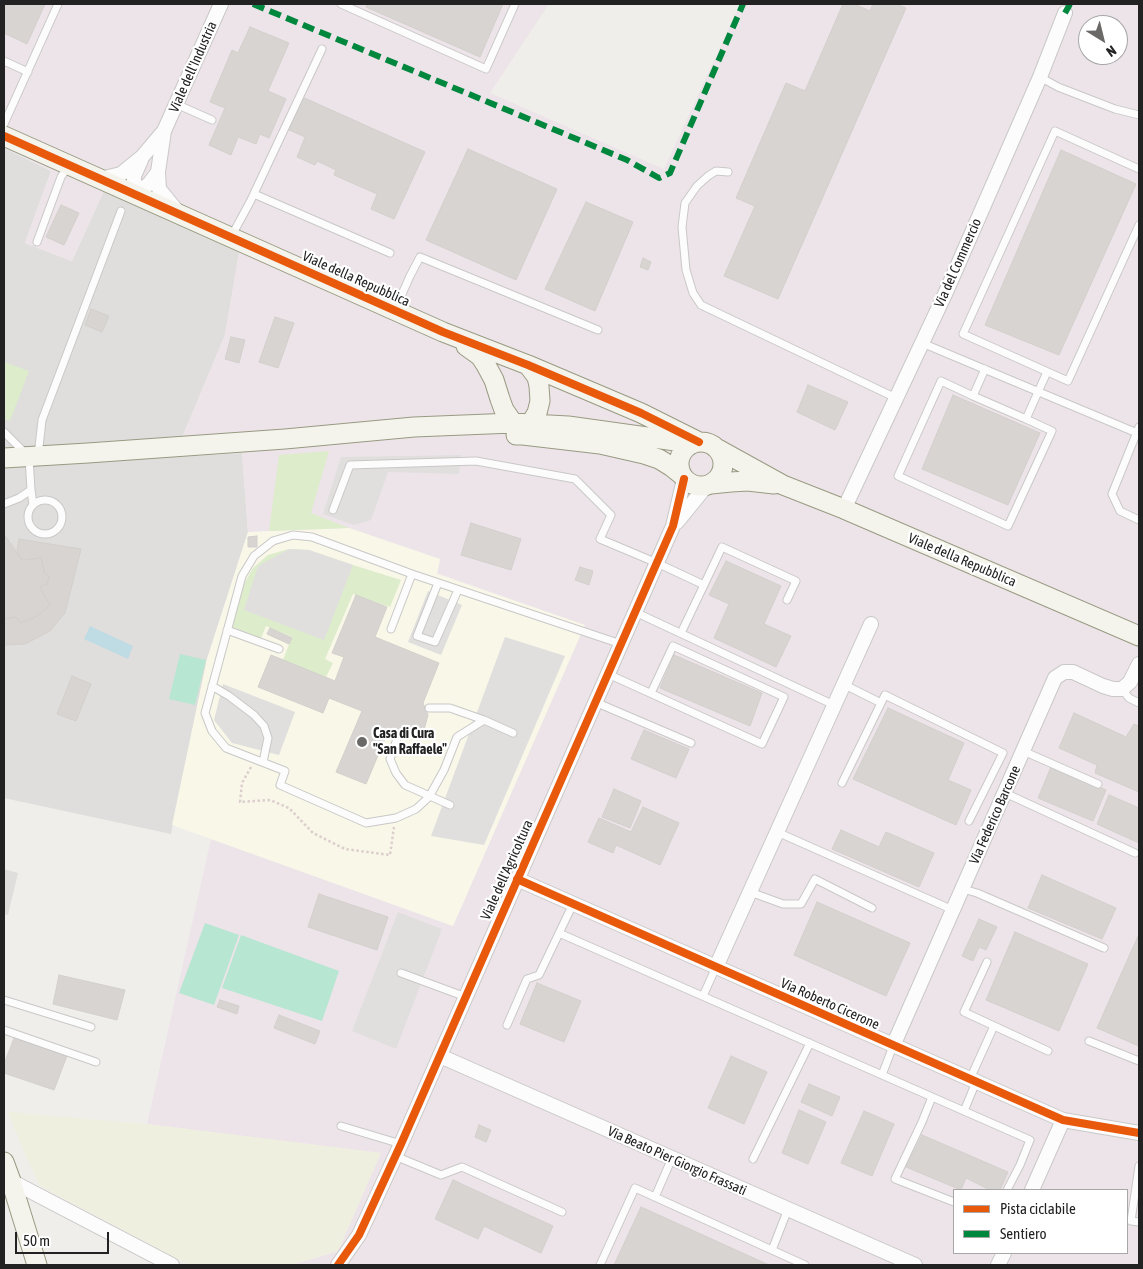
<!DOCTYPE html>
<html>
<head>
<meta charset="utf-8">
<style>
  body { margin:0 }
  #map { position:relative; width:1143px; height:1269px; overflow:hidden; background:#f0eeeb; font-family:"Asap Condensed",sans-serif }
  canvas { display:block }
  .frame { position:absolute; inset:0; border:5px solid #222; pointer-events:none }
  .legend { position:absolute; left:953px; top:1189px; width:175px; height:65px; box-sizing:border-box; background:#fff; border:1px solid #a7a7a7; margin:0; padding:6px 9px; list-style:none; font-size:15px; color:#222 }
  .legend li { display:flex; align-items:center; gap:10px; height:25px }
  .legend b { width:25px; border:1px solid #a7a7a7 }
  .north { position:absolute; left:1078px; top:15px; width:50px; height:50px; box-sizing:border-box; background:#fff; border:1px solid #a7a7a7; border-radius:50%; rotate:144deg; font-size:14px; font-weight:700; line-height:20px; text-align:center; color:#222 }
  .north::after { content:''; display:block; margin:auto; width:18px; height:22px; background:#6a6968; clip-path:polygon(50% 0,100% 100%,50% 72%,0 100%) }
  .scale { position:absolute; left:15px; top:1232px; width:94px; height:22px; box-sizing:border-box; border:2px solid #222; border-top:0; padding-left:6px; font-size:15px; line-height:18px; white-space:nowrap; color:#222; -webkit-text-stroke:4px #fff; paint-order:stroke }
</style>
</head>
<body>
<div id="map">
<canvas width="1143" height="1269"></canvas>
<div class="frame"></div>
<ul class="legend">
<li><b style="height:6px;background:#e8590c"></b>Pista ciclabile</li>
<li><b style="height:6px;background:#00873e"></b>Sentiero</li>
</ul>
<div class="north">N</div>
<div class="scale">50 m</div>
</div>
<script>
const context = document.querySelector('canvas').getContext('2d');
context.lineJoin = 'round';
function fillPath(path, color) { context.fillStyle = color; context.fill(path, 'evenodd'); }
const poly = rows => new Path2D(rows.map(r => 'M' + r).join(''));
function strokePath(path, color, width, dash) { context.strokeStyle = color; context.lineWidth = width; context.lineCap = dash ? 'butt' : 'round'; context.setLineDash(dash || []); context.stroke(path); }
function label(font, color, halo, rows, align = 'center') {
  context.font = font + ' "Asap Condensed",sans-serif'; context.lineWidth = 4.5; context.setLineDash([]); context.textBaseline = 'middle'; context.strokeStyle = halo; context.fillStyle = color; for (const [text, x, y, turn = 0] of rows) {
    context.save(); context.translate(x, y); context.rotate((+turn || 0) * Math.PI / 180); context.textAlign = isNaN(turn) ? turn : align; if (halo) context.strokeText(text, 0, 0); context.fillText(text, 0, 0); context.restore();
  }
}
const residential = poly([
  [4,148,51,171,25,243,72,261,105,187,240,247,225,335,174,457,242,453,248,532,207,659,171,834,4,798],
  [4,869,18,873,8,915,4,914]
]);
const industrial = poly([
  [4,4,549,4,490,93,664,169,740,4,1139,4,1139,1265,291,1265,338,1251,380,1153,147,1124,211,839,453,926,584,625,437,573,440,559,349,528,248,532,242,453,174,457,225,335,240,247,106,187,72,261,25,243,51,171,4,148],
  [1088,25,1118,25,1118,55,1088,55],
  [954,1190,1127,1190,1127,1253,954,1253]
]);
const education = poly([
  [349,528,440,559,437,574,585,625,453,926,172,825,207,659,248,532]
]);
const farmland = poly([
  [8,1112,147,1124,381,1153,338,1251,291,1265,189,1265,40,1186,24,1152]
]);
const grass = poly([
  [4,362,29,371,10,421,4,419],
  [329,451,311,513,349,528,269,531,279,455],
  [289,549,309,550,353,565,401,580,390,607,353,594,325,659,333,663,326,677,283,660,292,637,266,626,261,638,234,628,231,625,242,587,253,568,268,555]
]);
const pitch = poly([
  [180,654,206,660,195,705,169,699],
  [205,923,239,935,214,1005,179,993],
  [241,935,339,971,322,1021,222,988]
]);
const parking = poly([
  [461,455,459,474,388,472,371,520,354,525,323,514,341,457],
  [289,549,309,550,353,565,324,640,244,610,258,566],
  [428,591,462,605,441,655,408,642],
  [505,637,565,656,484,845,431,836],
  [223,684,295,712,279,755,232,743,214,720],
  [398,912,442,929,396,1049,352,1031]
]);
const water = poly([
  [90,626,133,646,128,659,84,639]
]);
const building = poly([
  [4,4,45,4,27,44,4,33,4,4],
  [367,4,503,4,480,57,366,7,367,4],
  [843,4,854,4,870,11,873,4,896,4,906,8,778,299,724,276,755,206,736,198,786,83,805,91,843,4],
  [250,27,289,43,268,91,286,99,269,138,260,134,256,144,238,137,231,155,209,145,225,108,210,102,232,50,238,53,250,27],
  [300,96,425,152,394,219,371,209,377,194,334,175,336,170,317,161,315,165,297,157,305,137,285,128,300,96],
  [468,149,557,189,516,280,426,240,468,149],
  [1061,150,1136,184,1059,355,985,325,1061,150],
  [586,202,633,222,595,311,545,289,586,202],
  [61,205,79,213,64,245,46,237,61,205],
  [643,258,651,262,648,270,640,267,643,258],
  [91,309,109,316,102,332,85,325,91,309],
  [275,317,294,323,278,368,259,362,275,317],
  [231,337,245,340,239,363,225,359,231,337],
  [808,385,848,402,835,430,797,412,808,385],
  [953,395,1040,433,1008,505,922,469,953,395],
  [471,523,521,539,511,570,461,555,471,523],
  [4,534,22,560,41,558,45,574,49,576,47,585,41,585,41,590,50,605,37,616,21,623,16,617,4,619,4,534],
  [257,536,257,547,248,547,248,537,257,536],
  [19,539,81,549,65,613,50,631,25,644,4,645,4,619,16,617,21,623,37,616,50,605,41,590,41,585,47,585,49,576,45,574,41,558,22,560,17,552,19,539],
  [726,561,781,586,764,624,791,636,776,667,714,638,729,604,709,595,726,561],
  [580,567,593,571,589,585,575,580,580,567],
  [356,595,387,607,375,637,439,663,423,703,428,715,424,730,417,740,389,729,366,784,336,772,362,711,329,698,323,713,258,687,271,655,335,681,344,657,332,653,356,595],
  [270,628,292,638,289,644,267,634,270,628],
  [674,655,762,693,750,726,660,688,674,655],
  [72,676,91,684,76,721,57,714,72,676],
  [888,708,964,743,948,780,971,790,956,825,853,779,888,708],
  [1074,713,1126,737,1134,724,1139,726,1139,792,1095,773,1097,765,1059,748,1074,713],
  [644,730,689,749,676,778,631,759,644,730],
  [1051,767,1106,790,1093,821,1038,798,1051,767],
  [614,789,641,801,630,828,602,817,614,789],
  [1109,795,1139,808,1139,843,1097,824,1109,795],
  [643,807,679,823,660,865,616,845,613,853,588,842,599,818,631,832,643,807],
  [841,830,879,847,886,832,934,853,919,887,832,849,841,830],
  [1042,875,1116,908,1102,939,1028,908,1042,875],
  [319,894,388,917,377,950,308,927,319,894],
  [817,902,910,943,886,996,794,955,817,902],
  [979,919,997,927,986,950,979,947,973,961,962,956,979,919],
  [1015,932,1088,964,1059,1031,986,1000,1015,932],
  [1139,934,1139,1046,1097,1028,1139,934],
  [59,975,125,990,117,1020,53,1004,59,975],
  [537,983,581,1001,564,1042,520,1024,537,983],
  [220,1000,239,1006,237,1014,217,1007,220,1000],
  [279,1015,320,1031,315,1044,274,1028,279,1015],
  [14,1038,67,1056,54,1090,4,1073,4,1064,14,1038],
  [731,1056,767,1072,744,1124,708,1108,731,1056],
  [809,1084,840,1097,832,1116,801,1102,809,1084],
  [799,1110,826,1122,808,1164,782,1153,799,1110],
  [864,1111,894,1124,872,1176,841,1163,864,1111],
  [479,1125,491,1130,486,1142,475,1137,479,1125],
  [922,1135,1008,1172,1000,1190,990,1190,966,1178,961,1190,906,1167,922,1135],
  [453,1180,553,1226,541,1253,484,1226,478,1239,435,1219,453,1180],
  [641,1207,769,1265,614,1265,641,1207]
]);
const path = poly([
  [251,767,242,783,240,802,270,800,289,808,313,833,345,849,390,855,394,827]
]);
const lane = poly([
  [341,4,486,69,515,4],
  [4,61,28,72],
  [1040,77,1058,87,1115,109,1139,115],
  [176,104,212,120],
  [4,124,58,4],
  [1139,169,1055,131,963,334,1068,381,1139,225],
  [728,172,716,171,708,176,697,186,685,203,682,227,686,270,693,293,701,305,896,398],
  [254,194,390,253],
  [231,237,250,202,322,49],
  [37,242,61,177,69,165],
  [395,310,410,276,420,257,598,330],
  [922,343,1137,433],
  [985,369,973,396,941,381,898,476,1008,526,1052,431,1026,419],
  [973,396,1026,419,1047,372],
  [1139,427,1112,494,1120,511,1139,520],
  [4,432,29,457,31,490,33,505],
  [38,456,42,420,121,211],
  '28 517a17 17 0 1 1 34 0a17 17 0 1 1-34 0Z',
  [4,504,19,498,31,490],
  [333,510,350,465,476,461,575,479,611,515,600,539,657,563,704,585,722,547,796,581,787,600],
  [438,583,417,636,435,642,458,590],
  [635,612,834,705],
  [391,629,412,574],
  [227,630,279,649],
  [681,633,704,585],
  [608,674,762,744,784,697,673,646,651,693],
  [843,684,881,703],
  [212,686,229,696,254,715,264,726,268,738,263,762],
  [1122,689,1129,698,1139,703],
  [595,702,691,743],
  [429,708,450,708,484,720],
  [513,733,484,720,457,737,444,770,429,797,416,809,396,818,366,823,280,785,285,771,226,748,212,731,205,713,242,576,254,556,273,541,293,535,312,537,412,574,621,644],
  [397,739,390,759,396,773,405,785,450,805],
  [1023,751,1098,784],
  [842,783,885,695,1003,753,969,821],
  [1005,793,1135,853],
  [777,832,953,910],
  [963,889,977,893,1104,948],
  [750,892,783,904,801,904,815,879,872,908],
  [559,933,1030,1140,1020,1165,1007,1190],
  [987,962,964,1012,1048,1051],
  [401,973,466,997],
  [703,996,716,967],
  [4,1000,91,1027],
  [507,1025,527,979,539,975,573,904],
  [4,1030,96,1062],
  [1089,1041,1139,1061],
  [882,1075,893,1046],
  [970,1079,994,1026],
  [932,1097,922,1122,895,1179,954,1202],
  [964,1111,976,1082],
  [341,1126,401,1144],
  [395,1156,441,1175,462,1167,562,1212],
  [753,1159,810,1043],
  [1139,1166,1131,1221,1139,1222],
  [655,1197,672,1158],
  [772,1250,788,1209],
  [600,1265,635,1188,805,1265]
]);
const street = poly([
  [100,179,121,174,142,157,164,131],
  [134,194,134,176,141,160],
  [134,194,149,184,158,172],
  [177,211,159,189,158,172,164,131,221,4],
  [844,509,946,292,1040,77,1065,13],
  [677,522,707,485],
  [517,879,1063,1120,1139,1133],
  [716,967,871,624],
  [893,1046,1055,678,1064,672,1073,672,1103,686,1113,689,1122,689,1130,682,1139,664],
  [440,1056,915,1265],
  [11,1181,172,1265],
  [1032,1190,1063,1120],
  [338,1265,359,1235,401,1144,673,526,684,479],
  [998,1265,1004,1253]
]);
const secondary = poly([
  [4,136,443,332,528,365,641,413,699,442],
  [466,346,480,356,486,365,494,380,500,399,504,410,513,423,519,430],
  [525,432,537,413,540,401,539,386,537,377,528,365],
  [516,435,523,435,600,444,644,454,659,459,672,467,682,475],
  '679 464a22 22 0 1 1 44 0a22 22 0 1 1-44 0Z',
  [716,448,783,485,844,509,1139,636],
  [4,458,88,453,285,439,414,427,513,423,568,426,690,443],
  [711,484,731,482,748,481,774,484],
  [4,1162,11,1181,37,1265]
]);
const quiet = poly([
  [253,4,627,160,659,178,670,173,743,4],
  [1065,13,1070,4]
]);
const cycleway = poly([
  [4,136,443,332,528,365,641,413,699,442],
  [517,879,1063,1120,1139,1133],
  [338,1265,359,1235,401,1144,673,526,684,479]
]);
const markers = [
  [362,742,6,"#6a6968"]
];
const streetNames = [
  ["Viale dell'Industria",193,67,-66],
  ["Via del Commercio",958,263,-66],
  ["Viale della Repubblica",356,279,24],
  ["Viale della Repubblica",962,560,23],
  ["Via Federico Barcone",995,815,-66],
  ["Viale dell'Agricoltura",507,870,-66],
  ["Via Roberto Cicerone",830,1004,24],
  ["Via Beato Pier Giorgio Frassati",677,1161,24]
];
const poiNames = [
  ["Casa di Cura",373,734],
  ["\"San Raffaele\"",373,750]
];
fillPath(residential, '#dfdedc');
fillPath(industrial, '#ede4e9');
fillPath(education, '#f8f7e8');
fillPath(farmland, '#efefdf');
fillPath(grass, '#ddeccb');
fillPath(pitch, '#b7e6d2');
fillPath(parking, '#e0dfde');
fillPath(water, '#bfdbe3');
fillPath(building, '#d7d4d2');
strokePath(building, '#d3d0cc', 1);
strokePath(lane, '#c9c8c7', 9);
strokePath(street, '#c9c8c7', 16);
strokePath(secondary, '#999a82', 21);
strokePath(path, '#dccecd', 2.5, [2.5, 2.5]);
strokePath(lane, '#fdfcfc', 7);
strokePath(street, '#fdfcfc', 14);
strokePath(secondary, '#f4f4ed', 19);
strokePath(quiet, '#00873e', 6, [12, 6]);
strokePath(cycleway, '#e8590c', 8);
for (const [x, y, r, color] of markers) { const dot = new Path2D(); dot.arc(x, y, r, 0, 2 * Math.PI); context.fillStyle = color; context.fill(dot); strokePath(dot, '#fff', 2); }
label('14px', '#222', '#fff', streetNames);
label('bold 14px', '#222', '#fff', poiNames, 'left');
</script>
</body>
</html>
